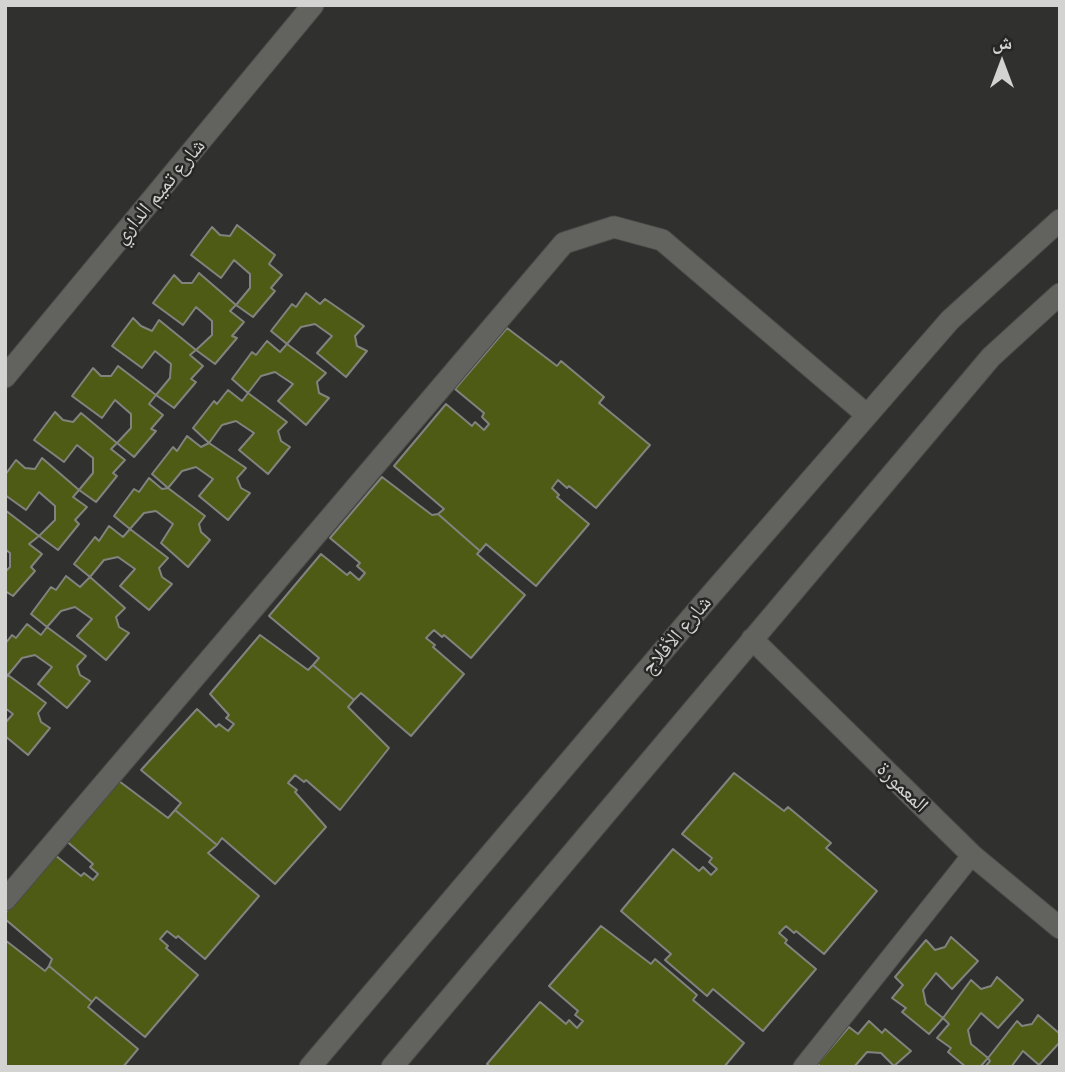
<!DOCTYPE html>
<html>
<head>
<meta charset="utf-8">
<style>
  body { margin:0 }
  #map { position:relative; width:1065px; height:1072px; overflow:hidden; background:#30312e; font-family:Ubuntu,"Noto Naskh Arabic",sans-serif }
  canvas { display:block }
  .frame { position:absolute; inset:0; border:7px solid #d3d4d1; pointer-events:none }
  .north { position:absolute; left:967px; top:28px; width:70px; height:70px; -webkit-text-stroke:5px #262724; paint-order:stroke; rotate:0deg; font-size:19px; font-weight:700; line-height:28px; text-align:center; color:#d3d4d1 }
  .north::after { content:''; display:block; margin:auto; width:24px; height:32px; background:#d3d4d1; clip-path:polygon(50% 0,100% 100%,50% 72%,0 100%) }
</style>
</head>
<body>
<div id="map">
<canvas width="1065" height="1072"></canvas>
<div class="frame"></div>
<div class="north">ش</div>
</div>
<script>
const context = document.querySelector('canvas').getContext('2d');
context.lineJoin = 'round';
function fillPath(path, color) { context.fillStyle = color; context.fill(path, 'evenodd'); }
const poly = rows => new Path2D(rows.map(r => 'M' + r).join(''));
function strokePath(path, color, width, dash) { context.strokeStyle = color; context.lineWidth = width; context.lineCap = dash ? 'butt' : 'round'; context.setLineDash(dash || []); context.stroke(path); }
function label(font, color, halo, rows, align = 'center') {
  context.font = font + ' Ubuntu,"Noto Naskh Arabic",sans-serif'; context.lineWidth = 5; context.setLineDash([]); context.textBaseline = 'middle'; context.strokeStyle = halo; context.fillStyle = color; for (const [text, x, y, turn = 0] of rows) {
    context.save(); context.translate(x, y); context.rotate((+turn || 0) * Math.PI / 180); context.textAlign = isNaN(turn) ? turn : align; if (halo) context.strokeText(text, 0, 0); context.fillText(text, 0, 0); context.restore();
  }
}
const building = poly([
  [237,225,275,255,269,264,282,275,271,288,275,291,253,317,236,305,250,288,250,274,234,260,221,278,191,255,212,227,220,235,230,236,237,225],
  [199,273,236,305,230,311,244,322,232,336,237,338,215,364,196,350,212,335,212,321,196,307,183,325,153,303,174,275,182,283,192,283,199,273],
  [306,293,320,304,325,299,364,326,355,336,357,346,367,351,346,377,317,353,332,336,315,324,301,327,287,344,271,331,292,304,296,307,306,293],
  [133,318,141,326,152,331,159,320,196,350,190,355,203,366,191,379,196,382,174,408,156,395,170,378,171,364,155,351,142,368,112,346,133,318],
  [507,328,557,366,561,361,604,397,599,403,650,445,596,508,569,486,567,488,558,480,552,488,559,495,557,497,589,524,536,586,486,544,480,551,438,514,444,509,394,466,446,404,472,426,475,422,484,430,489,424,482,417,484,413,455,389,507,328],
  [267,341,280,352,287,344,326,373,317,382,319,393,329,398,306,425,278,401,293,384,275,372,261,376,248,393,232,379,252,352,256,355,267,341],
  [118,366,156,395,149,404,163,415,151,429,156,431,134,457,117,443,131,428,131,414,115,400,102,418,72,396,93,368,101,376,111,376,118,366],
  [228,390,242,401,248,393,287,422,278,431,281,441,290,447,268,474,239,450,254,433,236,421,222,425,209,443,193,428,214,401,217,404,228,390],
  [55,412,63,420,73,422,81,413,117,443,111,449,125,460,113,473,117,476,96,502,79,490,93,473,93,458,77,445,64,462,34,440,55,412],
  [187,436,201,447,209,443,246,468,237,478,241,488,250,493,228,520,199,496,213,479,196,467,182,471,168,488,152,474,173,447,177,451,187,436],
  [42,458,79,490,73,497,87,507,75,520,79,524,58,550,39,536,55,520,55,506,39,492,26,510,5,495,5,475,16,460,25,468,35,469,42,458],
  [382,477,432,515,438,514,480,551,477,554,525,595,471,658,444,635,442,637,434,630,426,638,435,645,433,647,464,674,411,736,361,693,354,700,313,665,319,658,269,616,321,554,347,575,350,572,359,580,365,573,357,566,360,563,330,538,382,477],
  [149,478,162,489,168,488,205,516,199,524,201,532,210,540,188,567,161,543,173,524,156,511,144,513,130,529,114,516,134,489,139,492,149,478],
  [5,510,39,536,29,544,42,554,31,567,35,571,13,596,5,591,5,572,10,567,10,553,5,549,5,510],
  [109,526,123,537,130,529,168,558,159,568,162,577,172,584,149,610,120,586,135,569,118,557,104,560,90,577,74,564,95,537,99,541,109,526],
  [66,576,80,587,90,577,125,608,116,617,119,627,129,633,106,660,77,636,92,619,75,607,61,611,47,627,31,614,51,587,56,590,66,576],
  [27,624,41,635,47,627,86,656,77,666,80,675,90,681,67,708,38,684,52,667,35,655,22,658,8,675,5,673,5,644,12,635,16,638,27,624],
  [260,635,308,670,313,665,354,700,348,707,389,748,340,810,306,780,304,782,295,775,288,783,297,790,295,792,326,827,275,884,222,838,217,845,175,810,181,803,141,770,197,709,216,727,219,724,228,731,234,724,226,718,229,715,210,694,260,635],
  [8,675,46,703,38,713,41,722,50,728,28,755,5,736,5,723,13,714,5,708,5,678,8,675],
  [734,773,784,811,788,807,831,843,826,848,877,891,824,954,796,931,794,933,786,926,779,933,787,940,785,943,816,969,763,1031,713,989,707,996,665,960,671,954,621,911,673,849,699,871,703,867,711,875,717,869,709,862,712,858,682,834,734,773],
  [115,778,168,818,175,810,217,845,208,853,259,896,205,959,178,936,176,938,167,931,160,939,168,946,166,948,198,975,145,1037,96,997,92,1002,49,966,52,959,5,919,5,913,55,855,81,876,84,873,93,880,98,874,90,867,93,864,64,839,115,778],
  [601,926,651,964,655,959,697,995,693,1000,744,1043,724,1067,490,1067,487,1064,540,1002,566,1024,569,1020,577,1028,583,1021,575,1015,578,1011,549,986,601,926],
  [951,937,978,961,952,989,936,973,923,990,926,1004,943,1018,929,1034,902,1012,906,1008,892,998,903,985,895,977,926,940,935,950,945,947,951,937],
  [5,940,45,971,49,966,92,1002,88,1007,138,1049,123,1067,5,1067,5,940],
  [997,977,1023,1000,998,1028,981,1013,968,1030,971,1044,988,1058,980,1067,966,1067,948,1052,951,1048,937,1038,949,1024,943,1018,971,980,981,989,991,986,997,977],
  [1038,1015,1060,1034,1060,1042,1039,1065,1023,1051,1011,1067,985,1067,990,1061,988,1058,1017,1021,1022,1026,1032,1024,1038,1015],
  [869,1021,882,1033,885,1029,911,1051,894,1066,881,1053,867,1052,854,1067,822,1067,817,1064,849,1027,858,1034,869,1021]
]);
const lane = poly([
  [803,1067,972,855]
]);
const street = poly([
  [5,377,313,5],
  [752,639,972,855,1060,928],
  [5,900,564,243,614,227,662,240,867,415],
  [310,1067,702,605,950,320,1060,220],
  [392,1067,991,357,1060,294]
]);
const streetNames = [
  ["شارع تميم الداري",159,191,-50],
  ["شارع الأفلاج",676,635,-50],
  ["المعمورة",903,787,44]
];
fillPath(building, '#4d5b14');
strokePath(building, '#82837f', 2);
strokePath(lane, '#4c4d4a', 21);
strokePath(street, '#4c4d4a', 23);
strokePath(lane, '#62635f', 19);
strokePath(street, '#62635f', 21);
label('21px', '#d3d4d1', '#262724', streetNames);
</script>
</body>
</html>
